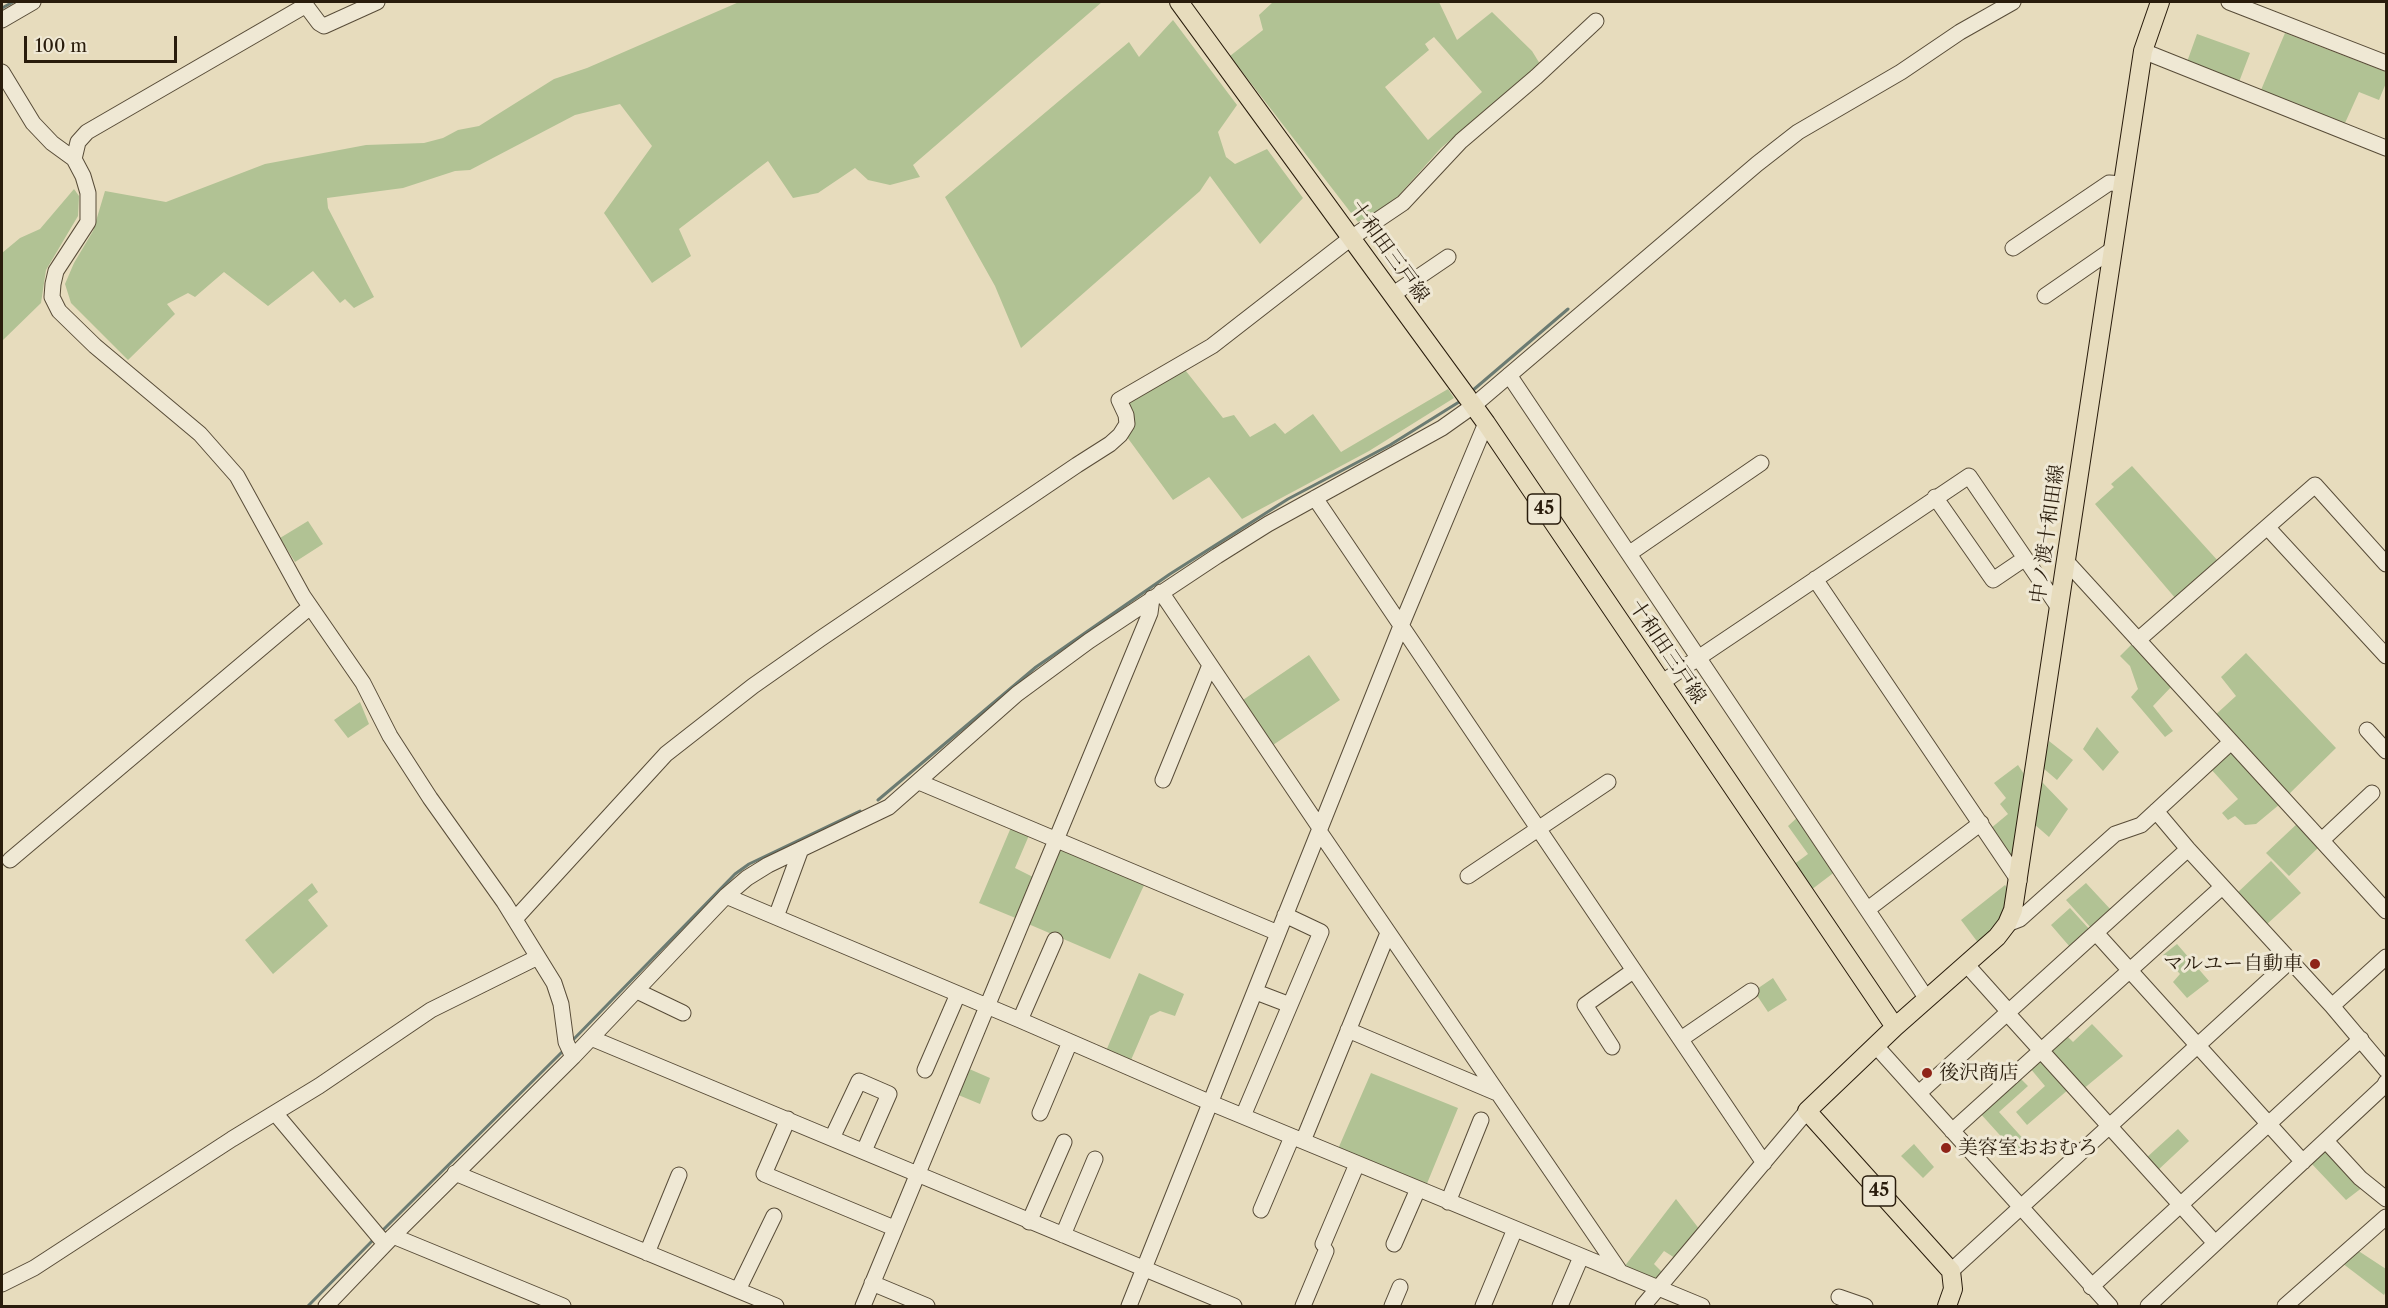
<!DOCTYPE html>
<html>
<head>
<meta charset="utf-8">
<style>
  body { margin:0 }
  #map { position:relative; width:2388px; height:1308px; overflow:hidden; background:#e7dcbd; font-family:"Libre Caslon Text",serif }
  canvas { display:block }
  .frame { position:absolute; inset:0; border:3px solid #291c0c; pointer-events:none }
  .scale { position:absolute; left:24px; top:36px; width:153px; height:27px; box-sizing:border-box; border:3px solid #291c0c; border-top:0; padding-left:8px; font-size:18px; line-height:21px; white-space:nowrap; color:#291c0c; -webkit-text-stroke:4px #efe8d4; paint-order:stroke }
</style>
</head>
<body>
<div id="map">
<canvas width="2388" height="1308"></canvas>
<div class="frame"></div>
<div class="scale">100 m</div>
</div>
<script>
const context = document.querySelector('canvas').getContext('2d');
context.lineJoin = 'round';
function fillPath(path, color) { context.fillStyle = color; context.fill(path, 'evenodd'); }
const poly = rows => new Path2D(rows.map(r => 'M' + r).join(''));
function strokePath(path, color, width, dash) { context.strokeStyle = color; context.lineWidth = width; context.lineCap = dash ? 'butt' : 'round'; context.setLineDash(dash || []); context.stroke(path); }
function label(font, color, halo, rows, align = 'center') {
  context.font = font + ' "Libre Caslon Text","Noto Serif JP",serif'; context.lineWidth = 6; context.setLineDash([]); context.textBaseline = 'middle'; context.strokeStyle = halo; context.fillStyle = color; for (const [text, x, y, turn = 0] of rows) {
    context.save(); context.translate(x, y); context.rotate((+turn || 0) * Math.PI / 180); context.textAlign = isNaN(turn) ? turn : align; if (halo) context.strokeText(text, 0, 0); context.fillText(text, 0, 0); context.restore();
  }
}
const green = poly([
  [739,2,1102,2,913,165,920,177,890,185,868,180,855,168,818,193,793,198,768,161,679,229,691,256,652,283,604,213,652,146,620,104,575,115,470,170,455,171,403,188,327,198,328,208,374,297,354,308,345,299,340,303,313,271,268,306,224,272,195,297,188,293,167,304,175,314,128,360,71,303,65,284,74,263,93,231,105,191,166,202,265,164,366,145,424,143,443,138,458,130,479,126,554,79,587,68],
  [1273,2,1439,2,1457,40,1492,12,1532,51,1540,64,1441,148,1391,204,1358,222,1230,56,1263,30,1259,15],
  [1434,37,1482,92,1428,140,1385,87,1429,50,1425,44],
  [1173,20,1237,105,1218,132,1226,157,1235,164,1267,149,1303,198,1260,244,1210,176,1200,191,1021,348,995,286,945,197,1129,42,1139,57],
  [2285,33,2386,72,2386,83,2379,100,2359,92,2345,123,2261,90],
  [2197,34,2250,53,2239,82,2187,62],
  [74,189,79,196,78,216,46,270,41,303,2,341,2,253,20,238,40,229],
  [1182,366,1223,418,1234,415,1250,437,1275,423,1285,434,1313,414,1341,452,1448,389,1454,398,1369,451,1242,519,1209,477,1173,500,1127,437,1124,403],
  [2132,466,2219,562,2176,599,2095,504,2114,487,2111,484],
  [308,521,323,544,295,562,280,538],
  [2133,643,2173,685,2153,706,2173,731,2165,737,2131,697,2138,689,2130,666,2120,656],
  [2246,653,2336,748,2287,796,2213,717,2236,696,2221,677],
  [1309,655,1340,700,1270,747,1240,702],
  [360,702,369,724,348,738,334,720],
  [2097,727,2119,752,2103,771,2083,749],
  [2049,741,2073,760,2057,780,2043,768],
  [2230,748,2280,804,2256,824,2245,825,2235,816,2228,820,2222,813,2238,799,2210,768],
  [2018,765,2028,780,2015,865,1990,829,2008,814,2000,804,2006,798,1994,783],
  [2041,781,2068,809,2049,837,2034,824],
  [1799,816,1836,871,1811,890,1793,865,1808,854,1788,826],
  [2299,822,2321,845,2289,876,2266,853],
  [1012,825,1030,833,1015,868,1035,878,1018,919,979,903],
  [1058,847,1145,883,1110,959,1026,923],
  [2271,861,2301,893,2266,925,2236,894],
  [312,883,318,892,308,900,328,926,273,974,245,940],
  [2086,883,2112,911,2092,929,2066,900],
  [2005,885,2011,893,2006,911,1991,932,1979,944,1961,920],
  [2070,908,2090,930,2070,947,2051,925],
  [2177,944,2209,981,2187,998,2173,982,2180,974,2163,955],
  [1139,973,1184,994,1175,1016,1160,1011,1150,1016,1131,1060,1106,1051],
  [1773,978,1787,1000,1768,1012,1754,991],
  [2092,1024,2123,1056,2082,1090,2046,1052,2065,1034,2073,1042],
  [2042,1057,2069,1089,2027,1125,2016,1112,2045,1086,2030,1068],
  [967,1068,990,1078,980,1104,956,1094],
  [1371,1073,1458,1108,1426,1186,1338,1149],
  [2018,1076,2028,1086,1999,1112,2027,1143,2016,1153,1979,1112],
  [2178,1129,2189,1141,2157,1171,2145,1159],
  [1914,1144,1934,1167,1923,1178,1901,1156],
  [2326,1147,2363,1187,2346,1200,2310,1162],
  [1676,1199,1700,1230,1675,1258,1664,1251,1654,1264,1662,1272,1655,1280,1624,1267],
  [2357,1250,2386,1269,2386,1291,2384,1295,2342,1263]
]);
const stream = poly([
  [2,8,13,2],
  [1472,391,1568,309],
  [878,800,1036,667,1170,574,1288,499,1390,445,1459,402],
  [570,1043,735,874,749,864,860,811],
  [381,1232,564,1050],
  [308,1306,375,1238]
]);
const minor = poly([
  [2229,2,2386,63],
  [2,20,33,2],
  [2143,51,2386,148],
  [2,72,33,123,52,143,74,159,83,176,88,193,88,222,56,271,53,284,52,297,59,311,95,346,200,434,237,476,303,596,363,683,390,736,430,798,504,902,554,983,561,1004,566,1042,573,1057],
  [74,159,78,142,87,132,303,7,307,7,319,23,324,26,377,2],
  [2013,248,2109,183,2123,184],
  [1392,295,1448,257],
  [2045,296,2113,249],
  [1509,375,1927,999],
  [1935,497,1993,580,2024,559],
  [1315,498,1764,1163],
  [2268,528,2386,656],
  [1630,553,1761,463],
  [2066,561,2386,911],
  [1815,579,2019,881],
  [1161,592,1320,828],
  [2138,640,2315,485,2386,564],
  [1661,683,1969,476,2059,608],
  [2367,730,2386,751],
  [1163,780,1210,665],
  [919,782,1278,933],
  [2156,811,2188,849,2332,1006,2386,1070],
  [1319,831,1621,1273],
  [2322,840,2372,793],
  [10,860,310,607],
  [1468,876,1608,782],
  [726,896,1020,1020,1211,1103,1702,1306],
  [1868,909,1981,823],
  [776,917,801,849],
  [515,919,666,754,753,686,820,639,1077,465,1110,444,1120,435,1127,424,1126,415,1119,400,1212,346,1351,238,1403,203,1461,141,1536,77,1596,21],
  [2007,924,2020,919,2115,834,2141,825,2231,742],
  [2096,933,2303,1162],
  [1966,964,2009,1012],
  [637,991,683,1013],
  [1256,992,1290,1005],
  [2332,1006,2386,957],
  [2008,1014,2215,1243],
  [1020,1020,1055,940],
  [1348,1030,1497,1093],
  [591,1038,1234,1306],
  [1681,1039,1751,991],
  [1876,1046,2110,1306],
  [1612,1047,1585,1005,1633,971],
  [925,1070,958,994],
  [1919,1093,2188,849],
  [275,1113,385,1244],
  [1040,1113,1070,1042],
  [1243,1116,1321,932,1285,915],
  [788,1119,764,1174,894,1228],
  [1952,1131,2222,887],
  [832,1138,859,1081,889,1094,864,1151],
  [1303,1141,1388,933],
  [2326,1141,2360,1178,2386,1199],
  [455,1173,776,1306],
  [1448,1202,1481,1120],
  [1261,1210,1292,1137],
  [1029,1222,1064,1142],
  [1063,1235,1095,1159],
  [393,1236,563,1306],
  [1323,1244,1357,1164],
  [1394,1244,1418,1189],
  [647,1253,679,1175],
  [1951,1271,2290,961],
  [872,1283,927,1306],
  [2,1284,34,1268,232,1139,319,1086,431,1010,538,957],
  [2091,1287,2361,1039],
  [738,1290,774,1216],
  [1839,1297,1865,1306],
  [326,1306,393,1236,573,1057,726,896,747,878,768,865,889,807,1017,694,1089,641,1217,556,1268,524,1442,428,1473,406,1757,164,1798,132,1901,72,1960,32,2013,2],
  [863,1306,1150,613,1152,598],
  [1129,1306,1401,626,1486,423],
  [1303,1306,1326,1251],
  [1392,1306,1400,1287],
  [1483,1306,1515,1229],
  [1560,1306,1581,1257],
  [1643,1306,1807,1111],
  [2148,1306,2384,1086,2386,1082],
  [2285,1306,2386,1217]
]);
const major = poly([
  [1179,2,1486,423,1895,1027],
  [1947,1306,1953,1289,1951,1271,1807,1111,1895,1027,1997,937,2007,924,2013,910,2143,51,2160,2]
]);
const markers = [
  [2315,964,6,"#8f2418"],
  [1927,1073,6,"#8f2418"],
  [1946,1148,6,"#8f2418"]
];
const shields = [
  [1544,509,33],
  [1879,1191,33]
];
const shieldNames = [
  ["45",1544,509],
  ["45",1879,1191]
];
const streetNames = [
  ["十和田三戸線",1389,252,54],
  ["中ノ渡十和田線",2048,534,-82],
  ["十和田三戸線",1667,652,56]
];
const poiNames = [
  ["マルユー自動車",2303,964,"right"],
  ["後沢商店",1939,1073],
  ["美容室おおむろ",1958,1148]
];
fillPath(green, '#b1c294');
strokePath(stream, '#6b7b72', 3);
strokePath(minor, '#584c38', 17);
strokePath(major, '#291c0c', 20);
strokePath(minor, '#efe8d4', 15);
strokePath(major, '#e7dcbd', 18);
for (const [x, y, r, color] of markers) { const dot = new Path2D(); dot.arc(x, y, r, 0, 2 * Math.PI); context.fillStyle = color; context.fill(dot); strokePath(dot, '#efe8d4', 2); }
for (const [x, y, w] of shields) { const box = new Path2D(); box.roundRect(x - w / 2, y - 15, w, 30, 4.5); context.fillStyle = '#efe8d4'; context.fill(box); strokePath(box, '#291c0c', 1.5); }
label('bold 18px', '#291c0c', null, shieldNames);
label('20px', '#291c0c', '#efe8d4', streetNames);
label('20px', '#291c0c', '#efe8d4', poiNames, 'left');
</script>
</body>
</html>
